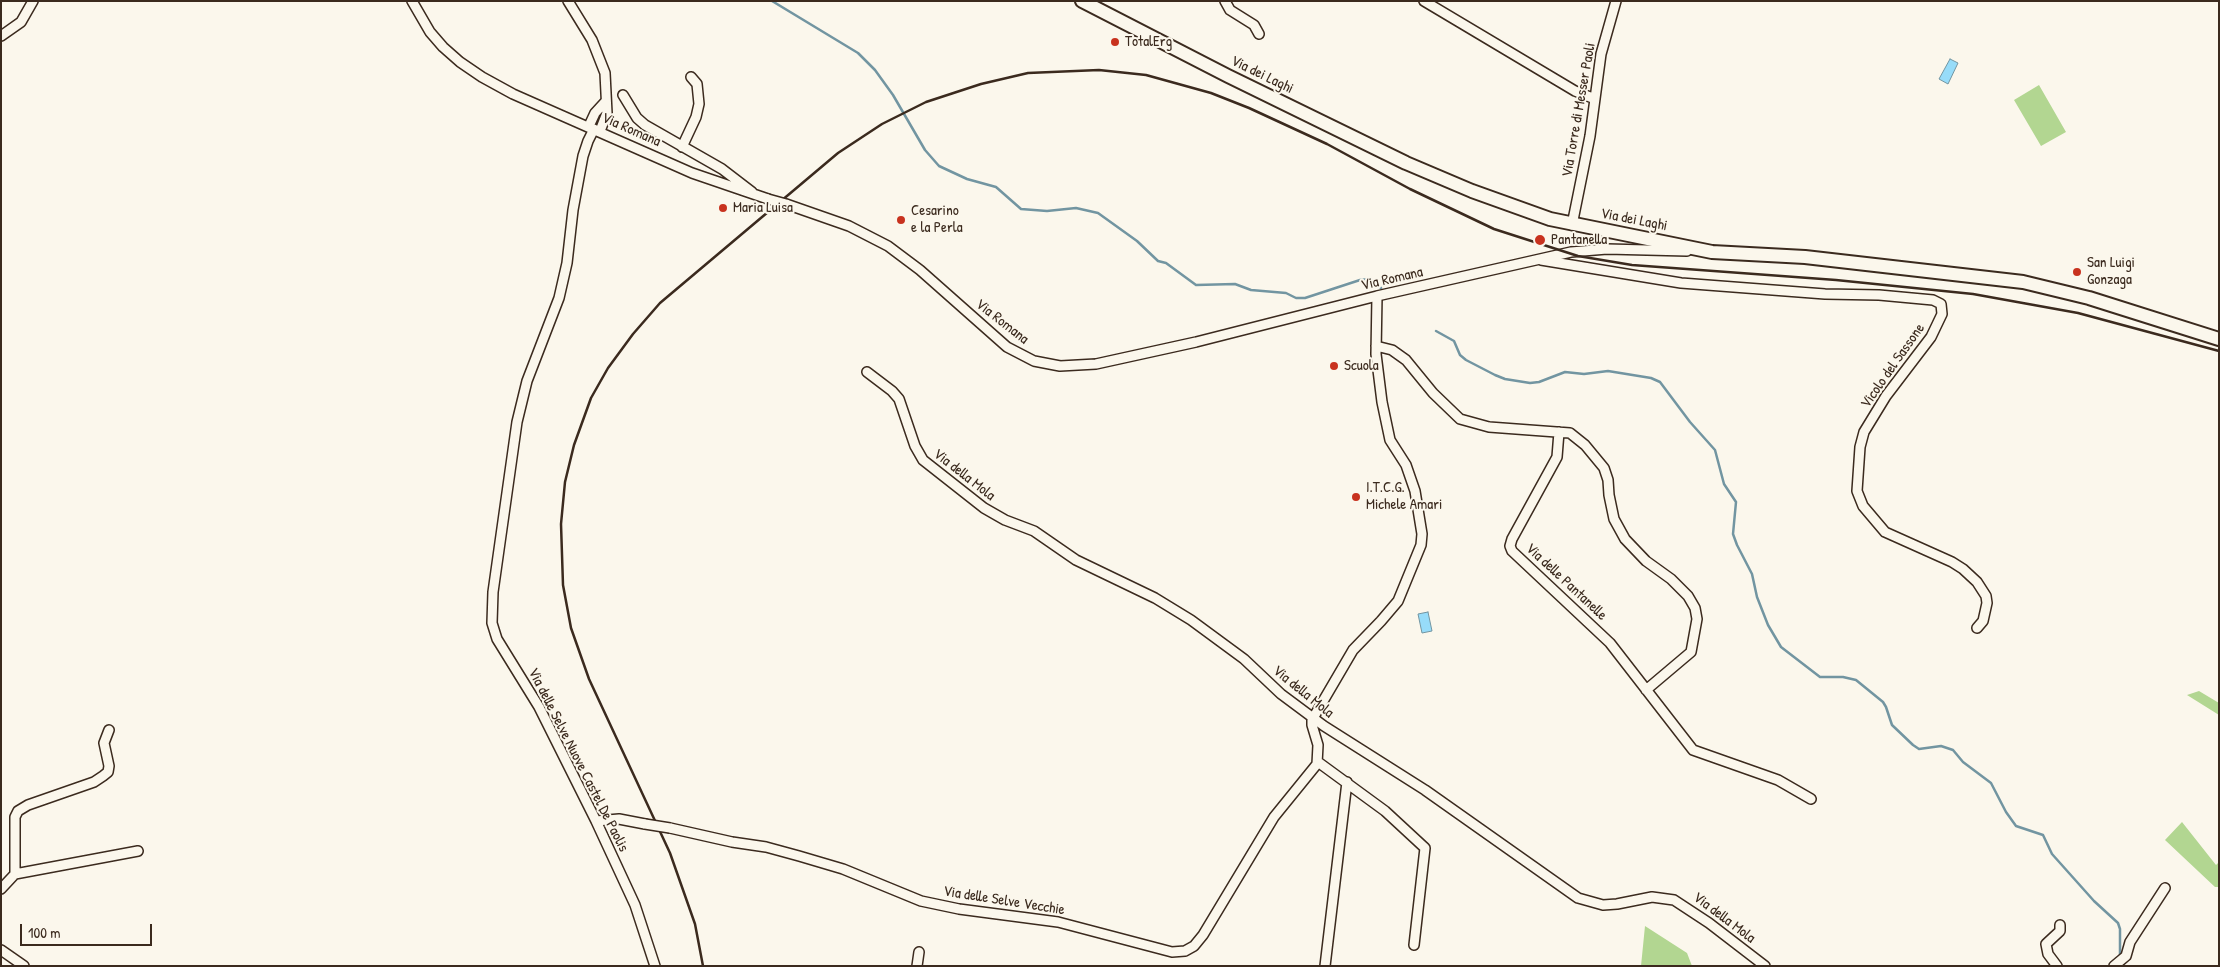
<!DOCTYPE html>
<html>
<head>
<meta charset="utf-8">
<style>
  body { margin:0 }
  #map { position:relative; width:2220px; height:967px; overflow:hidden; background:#fbf7ec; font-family:"Patrick Hand",sans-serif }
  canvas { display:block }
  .frame { position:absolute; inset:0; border:2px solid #3b2a1e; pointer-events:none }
  .scale { position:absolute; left:20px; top:924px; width:132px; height:22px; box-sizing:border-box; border:2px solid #3b2a1e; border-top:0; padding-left:6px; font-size:15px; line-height:18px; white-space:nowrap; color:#3b2a1e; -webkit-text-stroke:4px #fbf7ec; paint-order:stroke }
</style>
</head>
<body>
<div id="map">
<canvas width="2220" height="967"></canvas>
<div class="frame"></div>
<div class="scale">100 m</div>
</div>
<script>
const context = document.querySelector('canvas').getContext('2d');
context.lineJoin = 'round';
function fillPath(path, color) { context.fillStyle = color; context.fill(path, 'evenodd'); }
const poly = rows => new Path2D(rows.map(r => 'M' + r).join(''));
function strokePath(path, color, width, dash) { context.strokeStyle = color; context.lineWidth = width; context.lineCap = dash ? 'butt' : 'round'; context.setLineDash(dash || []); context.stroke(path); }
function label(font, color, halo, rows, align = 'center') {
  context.font = font + ' "Patrick Hand",sans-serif'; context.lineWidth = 4; context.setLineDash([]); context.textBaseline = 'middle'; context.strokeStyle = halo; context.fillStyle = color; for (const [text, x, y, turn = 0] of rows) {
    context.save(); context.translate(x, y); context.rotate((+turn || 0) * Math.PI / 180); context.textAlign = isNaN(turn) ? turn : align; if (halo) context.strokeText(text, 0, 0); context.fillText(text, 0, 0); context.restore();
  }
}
const green = poly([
  [2039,85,2066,132,2041,146,2014,100],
  [2199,691,2219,703,2219,715,2187,695],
  [2182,822,2216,865,2219,862,2219,887,2215,887,2165,840],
  [1645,926,1687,953,1692,966,1641,966]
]);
const water = poly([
  [1950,59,1958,63,1948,84,1939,79,1950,59],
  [1428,612,1432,631,1422,633,1418,614,1428,612]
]);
const stream = poly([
  [772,1,858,53,875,70,893,95,925,150,939,166,967,179,996,187,1021,209,1047,211,1076,208,1098,213,1137,241,1158,261,1166,263,1196,285,1235,284,1251,290,1286,293,1296,298,1305,298,1360,280,1370,279,1381,288],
  [1436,331,1454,341,1460,355,1466,360,1495,375,1505,379,1530,383,1539,382,1565,372,1584,374,1608,371,1651,378,1660,382,1690,422,1715,450,1724,484,1736,502,1733,534,1737,545,1752,574,1757,597,1768,625,1781,647,1820,677,1843,677,1856,680,1883,702,1886,707,1892,725,1913,745,1919,749,1941,746,1953,750,1963,762,1991,783,2006,812,2016,826,2043,835,2052,854,2094,901,2118,923,2120,929,2120,958]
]);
const minor = poly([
  [412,1,430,32,443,47,460,62,482,77,513,94,692,173,768,199],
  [568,1,592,40,605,73,607,113,600,131],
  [1225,1,1230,10,1254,25,1259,34],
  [1424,1,1575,91,1595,99],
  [1,36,21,22,33,1],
  [623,95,637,118,645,125,722,169,752,192],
  [589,126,595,113,606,101],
  [594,129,588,141,583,156,573,210,567,263,559,298,527,381,517,422,493,592,492,623,497,639,539,707,596,821,635,905,655,966],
  [682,147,696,117,699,104,697,84,691,77],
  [786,204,849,226,888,246,920,270,1007,347,1034,361,1060,366,1096,364,1196,342,1377,296,1571,252,1607,249,1687,251],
  [1572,225,1590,136,1601,54,1616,1],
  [1541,260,1681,283,1825,294,1879,295,1933,300,1941,304,1942,314,1931,337,1886,396,1864,432,1860,447,1857,491,1863,506,1885,532,1952,562,1963,569,1977,582,1986,596,1987,603,1983,621,1977,628],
  [1376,346,1392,350,1406,360,1433,393,1460,419,1489,427,1570,433,1585,445,1604,468,1608,480,1609,495,1614,519,1625,539,1646,561,1671,579,1688,596,1695,608,1697,619,1691,652,1646,690],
  [867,372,892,391,899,399,915,446,923,460,984,508,1005,520,1034,531,1076,560,1155,598,1191,620,1244,659,1281,694,1324,726,1425,790,1578,898,1603,905,1617,904,1652,897,1674,900,1709,923,1765,966],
  [1559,432,1557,457,1512,539,1510,546,1512,551,1610,643,1693,750,1778,780,1811,799],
  [1318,762,1385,811,1425,848,1414,945],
  [596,821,619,819,645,824],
  [670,828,732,842,766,847,799,856,843,869,921,901,959,909,1058,922,1172,952,1185,951,1194,946,1203,935,1274,817,1317,764,1318,745,1312,725,1312,720,1353,650,1381,621,1398,601,1421,545,1422,534,1415,491,1406,465,1390,440,1382,402,1376,354,1377,296],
  [15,874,138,851],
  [1,889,15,874,15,817,18,811,28,805,94,782,103,776,108,772,109,766,104,743,109,730],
  [1,950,24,966],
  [917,966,919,952],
  [1325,966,1347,782],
  [2057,966,2048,954,2046,944,2060,931,2060,925],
  [2114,966,2126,956,2130,942,2165,888]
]);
const secondary = poly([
  [1082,1,1228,76,1406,163,1472,191,1550,219,1712,252,1805,257,2023,282,2089,298,2219,339]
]);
const rail = poly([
  [703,966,695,924,670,853,589,679,571,628,563,585,561,524,565,482,574,445,591,398,608,368,633,334,660,303,838,153,882,124,926,102,981,84,1028,73,1099,70,1146,75,1211,93,1249,108,1327,144,1410,189,1494,229,1578,256,1632,265,1836,280,1973,294,2078,313,2219,351]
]);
const minorBridge = poly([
  [768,199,786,204],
  [645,824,670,828]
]);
const markers = [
  [1115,42,5,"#c8321e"],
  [723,208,5,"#c8321e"],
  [901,220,5,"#c8321e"],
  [1540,240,6,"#c8321e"],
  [2077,272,5,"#c8321e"],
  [1334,366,5,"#c8321e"],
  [1356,497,5,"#c8321e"]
];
const poiNames = [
  ["TotalErg",1125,42],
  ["Maria Luisa",733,208],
  ["Cesarino",911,211],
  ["e la Perla",911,228],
  ["Pantanella",1551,240],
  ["San Luigi",2087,263],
  ["Gonzaga",2087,280],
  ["Scuola",1344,366],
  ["I.T.C.G.",1366,488],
  ["Michele Amari",1366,505]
];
const streetNames = [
  ["Via dei Laghi",1262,75,26],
  ["Via Torre di Messer Paoli",1579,110,-80],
  ["Via Romana",631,130,24],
  ["Via dei Laghi",1634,220,11],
  ["Via Romana",1392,279,-13],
  ["Via Romana",1002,322,38],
  ["Vicolo del Sassone",1893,366,-55],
  ["Via della Mola",964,475,38],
  ["Via delle Pantanelle",1566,582,43],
  ["Via della Mola",1303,692,39],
  ["Via delle Selve Nuove Castel De Paolis",578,760,63],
  ["Via delle Selve Vecchie",1004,901,9],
  ["Via della Mola",1724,918,37]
];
fillPath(green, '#b2d691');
fillPath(water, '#97dcf9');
strokePath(water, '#7295a1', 1);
strokePath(stream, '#7295a1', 2.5);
strokePath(minor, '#3b2a1e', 12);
strokePath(secondary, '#3b2a1e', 16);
strokePath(minor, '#fbf7ec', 9);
strokePath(secondary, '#fbf7ec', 12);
strokePath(rail, '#3b2a1e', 2.5);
strokePath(minorBridge, '#3b2a1e', 12, []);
strokePath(minorBridge, '#fbf7ec', 9);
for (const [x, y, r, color] of markers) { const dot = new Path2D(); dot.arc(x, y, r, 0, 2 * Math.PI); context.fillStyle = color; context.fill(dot); strokePath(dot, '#fbf7ec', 2); }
label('15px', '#3b2a1e', '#fbf7ec', poiNames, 'left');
label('15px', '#3b2a1e', '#fbf7ec', streetNames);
</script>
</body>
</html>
